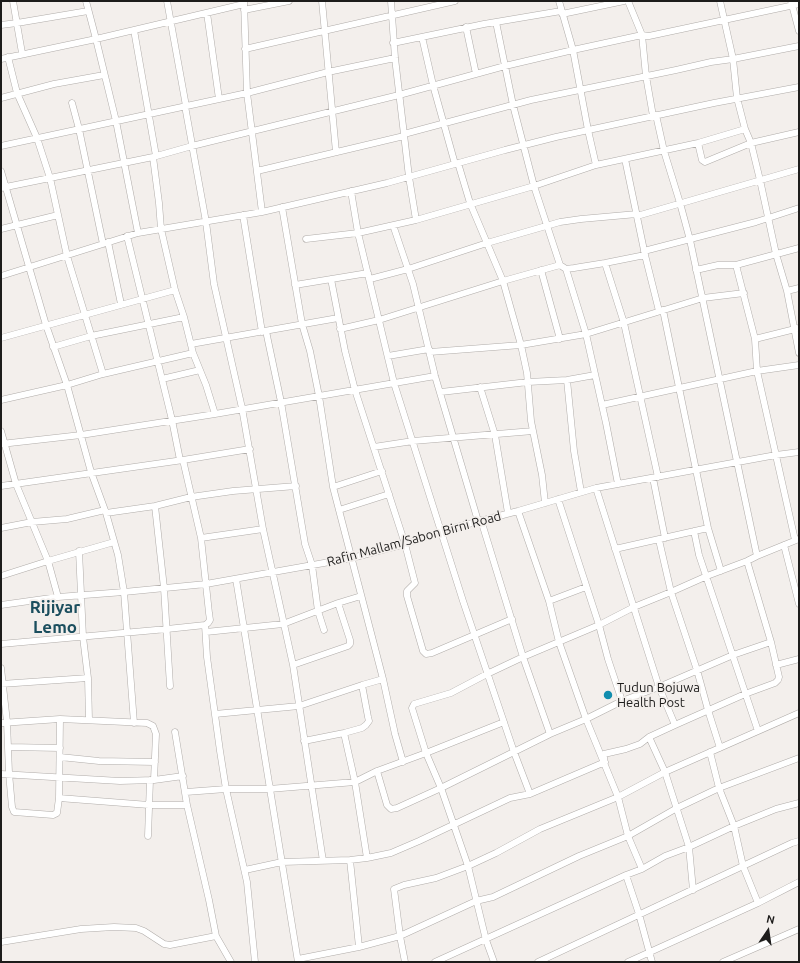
<!DOCTYPE html>
<html>
<head>
<meta charset="utf-8">
<style>
  body { margin:0 }
  #map { position:relative; width:800px; height:963px; overflow:hidden; background:#f3efec; font-family:Ubuntu,sans-serif }
  canvas { display:block }
  .frame { position:absolute; inset:0; border:2px solid #1d1c1b; pointer-events:none }
  .north { position:absolute; left:748px; top:911px; width:40px; height:40px; -webkit-text-stroke:3px #f3efec; paint-order:stroke; rotate:13deg; font-size:11px; font-weight:700; line-height:16px; text-align:center; color:#1d1c1b }
  .north::after { content:''; display:block; margin:auto; width:14px; height:18px; background:#1d1c1b; clip-path:polygon(50% 0,100% 100%,50% 72%,0 100%) }
</style>
</head>
<body>
<div id="map">
<canvas width="800" height="963"></canvas>
<div class="frame"></div>
<div class="north">N</div>
</div>
<script>
const context = document.querySelector('canvas').getContext('2d');
context.lineJoin = 'round';
const poly = rows => new Path2D(rows.map(r => 'M' + r).join(''));
function strokePath(path, color, width, dash) { context.strokeStyle = color; context.lineWidth = width; context.lineCap = dash ? 'butt' : 'round'; context.setLineDash(dash || []); context.stroke(path); }
function label(font, color, halo, rows, align = 'center') {
  context.font = font + ' Ubuntu,sans-serif'; context.lineWidth = 3.5; context.setLineDash([]); context.textBaseline = 'middle'; context.strokeStyle = halo; context.fillStyle = color; for (const [text, x, y, turn = 0] of rows) {
    context.save(); context.translate(x, y); context.rotate((+turn || 0) * Math.PI / 180); context.textAlign = isNaN(turn) ? turn : align; if (halo) context.strokeText(text, 0, 0); context.fillText(text, 0, 0); context.restore();
  }
}
const minor = poly([
  [13,1,22,53],
  [86,1,96,39,116,121,138,233],
  [167,1,186,106],
  [244,1,247,93,262,212],
  [322,1,336,152],
  [391,1,395,58,409,177,416,220],
  [559,1,573,50,588,130,596,165],
  [628,1,642,35,646,76,653,116],
  [720,1,733,59,737,98,745,129,751,143,760,180,776,254,787,291,799,353],
  [791,1,799,31],
  [244,10,289,1],
  [207,13,219,99],
  [562,14,624,1],
  [496,22,513,105,534,186,560,265,566,269,574,268,605,263,645,255],
  [1,25,17,23,88,11],
  [466,27,476,74],
  [134,30,156,156],
  [422,37,433,85,455,164],
  [393,43,484,24,561,11],
  [245,49,455,1],
  [8,57,17,93,37,138,50,178,67,256,103,374],
  [1,59,96,39,244,4],
  [1,98,54,84,104,75],
  [72,103,79,129,103,244],
  [185,106,206,222,214,284,242,408,263,529,293,665,323,861],
  [656,115,664,151,680,203,690,240,757,556],
  [404,134,531,100,676,70,711,62,733,59,799,46],
  [698,143,702,160,705,162,751,143,799,132],
  [1,146,247,93,328,72,395,58],
  [153,157,159,203,161,229,175,290,184,317,193,353,206,385,215,414],
  [625,159,645,255,659,311],
  [458,163,470,203,503,281,521,345,527,373,531,421,542,475,545,503],
  [1,171,46,325,67,385,91,472,106,513,118,555,124,592,134,723],
  [257,171,404,136],
  [1,188,153,157,192,146,399,95,505,66,573,50,642,35,649,36,799,4],
  [351,191,358,233,394,383,463,601,514,752,530,794],
  [282,207,302,324,310,351,319,396,333,487,383,679,395,734,403,762],
  [243,215,262,332],
  [637,216,799,169],
  [393,225,413,284,435,376,478,521],
  [1,229,58,215],
  [127,236,172,420,180,460],
  [306,239,358,233,416,220,534,186,596,165,698,143,745,129],
  [108,242,121,304],
  [644,251,756,222,799,208],
  [605,263,624,323,658,477],
  [736,265,755,339,757,371,795,540],
  [566,269,586,334,606,423,618,484],
  [541,270,560,339],
  [696,270,718,265,736,265,799,248],
  [1,276,138,233,262,212,387,183,505,150,556,137,714,103,799,87],
  [331,279,345,351,355,390,405,544,415,583,407,591,407,596,423,651,426,654,432,653,512,619],
  [370,279,408,269,487,243,560,222,581,219,637,214],
  [295,285,368,273],
  [787,291,799,288],
  [663,310,708,528,721,571],
  [340,329,379,320,503,281,560,265],
  [266,331,281,402,305,544,312,565,318,611,324,630],
  [1,338,175,290],
  [755,339,799,328],
  [191,344,338,318],
  [53,347,91,336,184,317],
  [430,352,521,345,586,334,703,298,744,293],
  [388,356,429,349],
  [162,379,200,370],
  [567,380,574,451,581,492],
  [480,387,495,435,508,513],
  [441,392,528,382,567,380,595,375],
  [1,400,67,385,103,374,193,353],
  [602,405,757,371,799,365],
  [1,431,16,484,48,561,58,597],
  [1,444,81,435,215,414,435,376],
  [374,447,413,441,533,431],
  [653,478,665,538],
  [1,486,183,460,250,449],
  [333,487,382,471],
  [596,488,659,687,675,725],
  [558,499,599,625,608,659,622,701],
  [155,506,164,588,170,686],
  [339,510,389,494],
  [518,511,549,601,559,642,586,719,618,797,628,836,642,869],
  [106,513,155,506,191,497,233,491,296,486],
  [481,520,523,657,550,734],
  [1,528,32,522,67,519,105,510],
  [694,531,699,555,758,731],
  [201,538,263,529],
  [659,540,671,592,697,670,708,710,720,748],
  [784,545,799,604],
  [615,549,708,528],
  [79,551,83,637,88,678,89,720],
  [1,576,48,561,114,542],
  [236,579,298,962],
  [549,601,586,587],
  [1,605,58,597,124,592,206,584,352,558,405,544,442,531,518,511,596,488,776,455,799,452],
  [205,625,207,657,220,751,226,789,247,882,255,962],
  [206,632,283,624,338,603,361,596],
  [1,644,167,629,205,625,208,623,210,620,209,613,201,538,183,460],
  [293,665,348,646,350,644,350,640,338,603],
  [776,665,799,659],
  [1,668,7,722,9,773,12,807,14,812,53,815,57,813,59,798,60,719],
  [1,684,88,678],
  [215,714,299,706,362,685,383,679],
  [1,723,60,719,147,723,153,726,156,734,154,780],
  [175,732,187,805,209,900,216,936,231,962],
  [344,733,355,782,367,858],
  [649,737,665,772,689,847,693,890],
  [304,741,344,733,362,728,366,725,369,721,368,717,362,685],
  [9,747,60,748],
  [710,752,719,788,734,826,743,866,758,903],
  [60,757,99,761,155,762],
  [604,760,604,754,626,749,640,744,649,737,675,725,745,694,775,683,778,680,779,677,771,642,747,561],
  [377,771,387,805,391,809,397,808,441,788,550,734,586,719,622,701,659,687,733,655,771,642],
  [1,774,120,781,154,780,183,776],
  [186,792,226,789,269,789,355,782,377,771,426,753,504,722],
  [59,798,149,805,187,805],
  [148,836,150,780],
  [350,860,359,947],
  [245,870,282,862,350,860,367,858,391,853,419,841,510,798,530,794,605,762],
  [626,875,639,914,652,962],
  [1,942,81,929,114,927,136,928,144,931,164,944,170,945,216,936],
  [298,959,359,947,400,936,476,901,493,897,579,856,628,836,677,808,719,788,799,758],
  [405,962,400,936,394,889,404,885,436,878,468,866,496,853,540,829,618,797,665,772,799,713],
  [435,962,626,875,642,869,665,856,689,847,734,826,776,809,799,803],
  [494,962,486,940,468,866,441,788,426,753,412,708,414,704,451,693,487,674,523,657,599,625,634,607,671,592,707,576,747,561,757,556,799,539],
  [538,962,792,843,799,841],
  [628,962,758,903,799,882],
  [723,962,799,929]
]);
const markers = [
  [608,695,5,"#118dae"]
];
const streetNames = [
  ["Rafin Mallam/Sabon Birni Road",414,539,-15]
];
const poiNames = [
  ["Tudun Bojuwa",617,688],
  ["Health Post",617,703]
];
const districtNames = [
  ["Rijiyar",55,607],
  ["Lemo",55,627]
];
strokePath(minor, '#b0aca9', 7);
strokePath(minor, '#fff', 6);
for (const [x, y, r, color] of markers) { const dot = new Path2D(); dot.arc(x, y, r, 0, 2 * Math.PI); context.fillStyle = color; context.fill(dot); strokePath(dot, '#f3efec', 1.5); }
label('13px', '#1d1c1b', '#f3efec', streetNames);
label('13px', '#1d1c1b', '#f3efec', poiNames, 'left');
label('bold 17px', '#1b4e5e', '#f3efec', districtNames);
</script>
</body>
</html>
